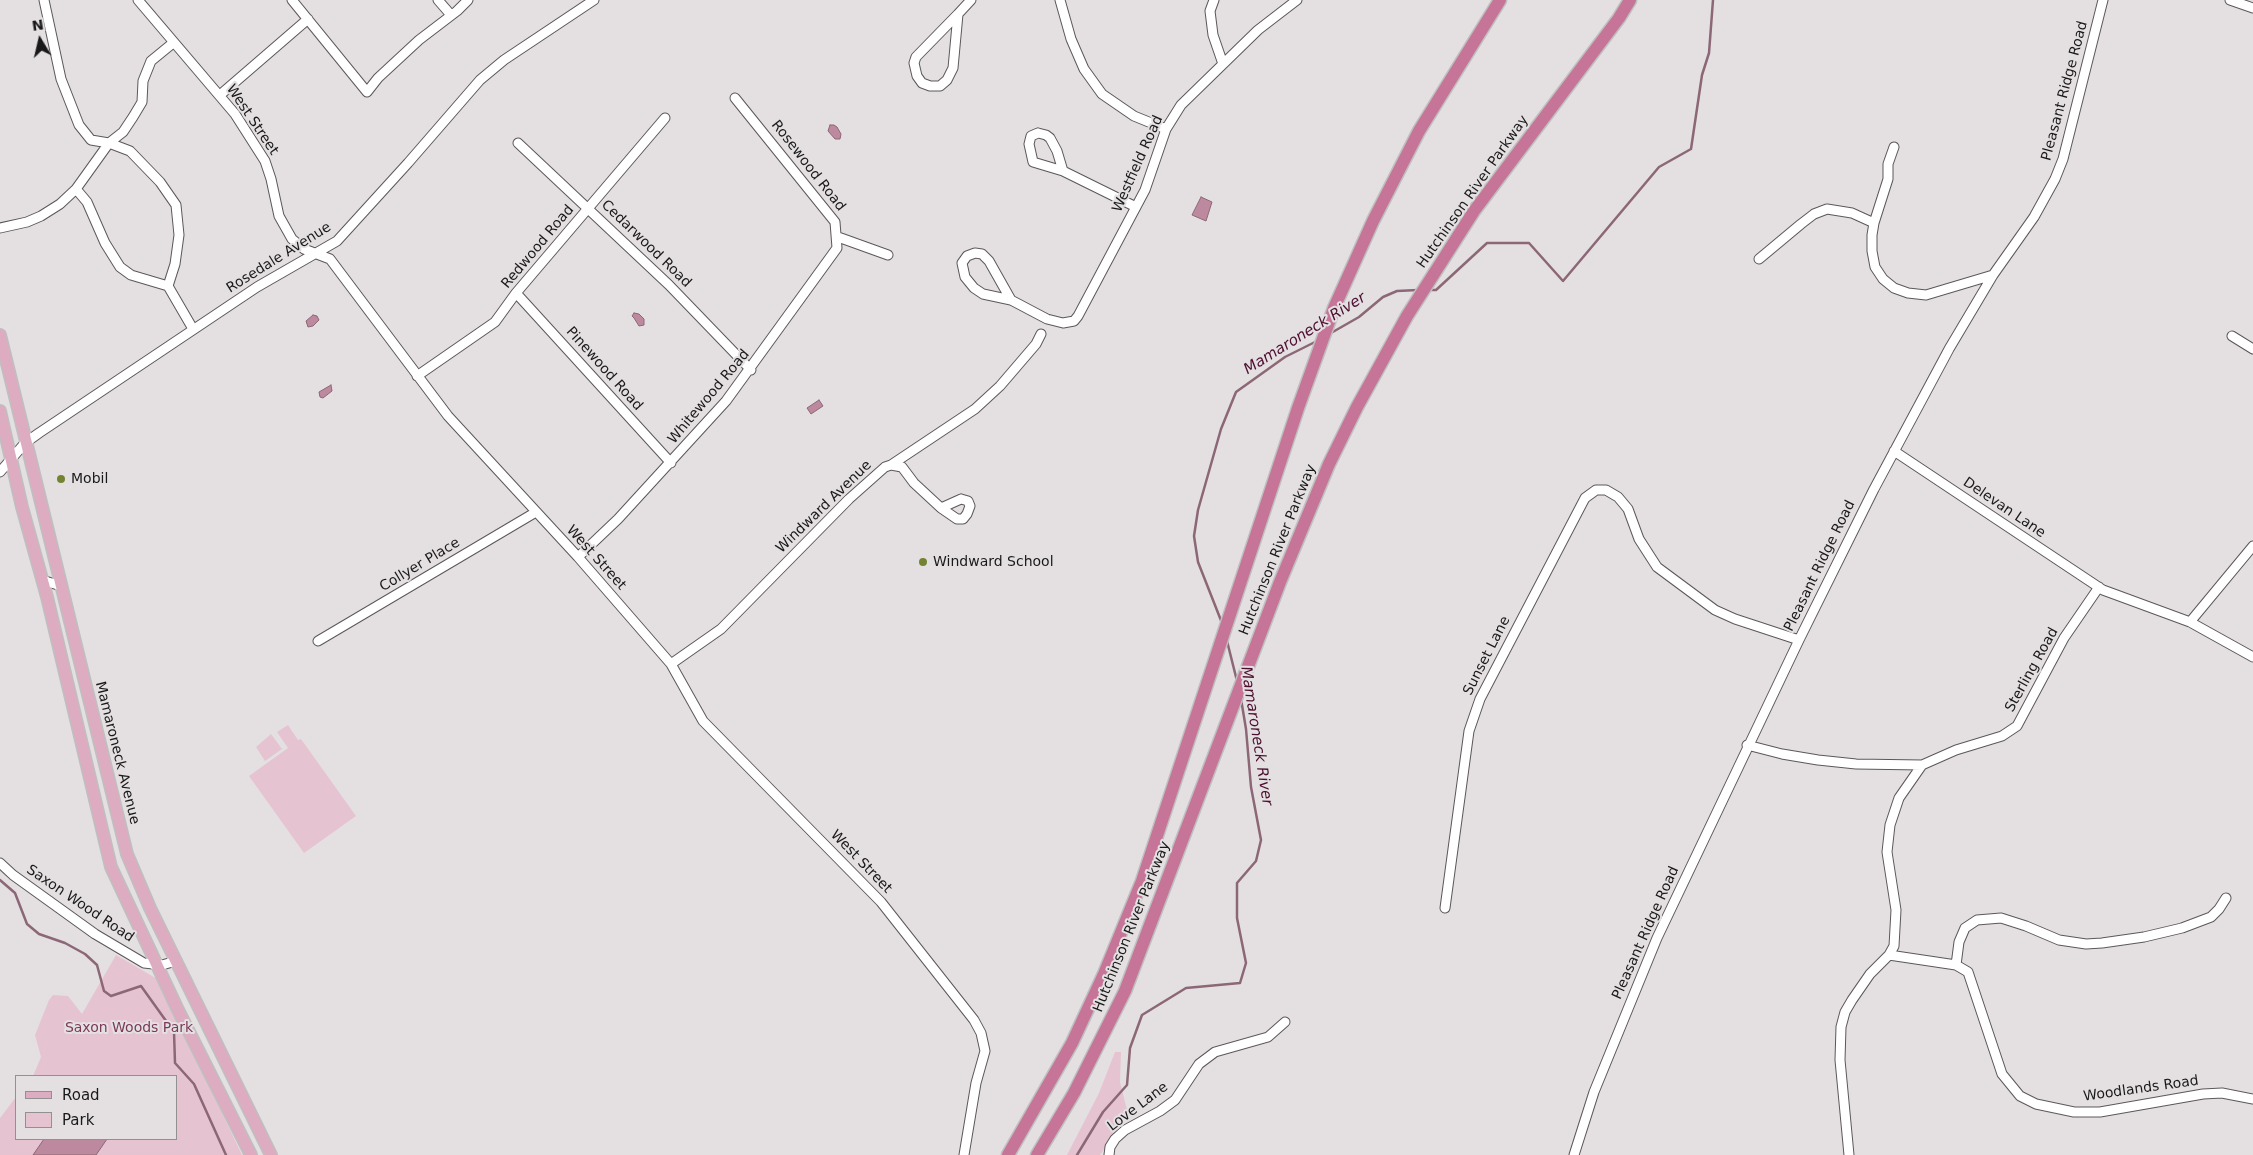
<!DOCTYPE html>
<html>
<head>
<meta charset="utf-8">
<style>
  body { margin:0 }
  #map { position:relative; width:2253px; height:1155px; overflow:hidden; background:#e4e0e2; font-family:"DejaVu Sans",sans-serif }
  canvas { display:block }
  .legend { position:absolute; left:15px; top:1075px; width:162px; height:65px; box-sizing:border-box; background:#e4e0e2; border:1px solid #939092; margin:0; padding:6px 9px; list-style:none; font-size:15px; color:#1a1919 }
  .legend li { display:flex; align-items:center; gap:10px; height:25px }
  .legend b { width:25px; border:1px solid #939092 }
  .north { position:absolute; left:15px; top:15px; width:50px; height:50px; -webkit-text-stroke:4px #e4e0e2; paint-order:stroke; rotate:351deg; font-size:14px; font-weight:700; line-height:20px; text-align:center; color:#1a1919 }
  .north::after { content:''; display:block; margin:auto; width:18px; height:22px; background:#1a1919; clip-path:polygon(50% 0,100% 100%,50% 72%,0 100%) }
</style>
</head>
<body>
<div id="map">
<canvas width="2253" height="1155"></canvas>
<ul class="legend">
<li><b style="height:6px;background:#ddacc1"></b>Road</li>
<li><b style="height:14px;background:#e6c3d0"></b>Park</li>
</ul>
<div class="north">N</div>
</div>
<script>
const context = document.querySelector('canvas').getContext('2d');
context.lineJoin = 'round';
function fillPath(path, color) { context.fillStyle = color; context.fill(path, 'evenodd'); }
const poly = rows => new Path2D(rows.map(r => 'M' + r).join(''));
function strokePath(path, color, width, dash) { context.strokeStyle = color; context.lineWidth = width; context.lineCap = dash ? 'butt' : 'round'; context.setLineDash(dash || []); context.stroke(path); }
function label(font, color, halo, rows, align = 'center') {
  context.font = font + ' "DejaVu Sans",sans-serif'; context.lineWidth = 4; context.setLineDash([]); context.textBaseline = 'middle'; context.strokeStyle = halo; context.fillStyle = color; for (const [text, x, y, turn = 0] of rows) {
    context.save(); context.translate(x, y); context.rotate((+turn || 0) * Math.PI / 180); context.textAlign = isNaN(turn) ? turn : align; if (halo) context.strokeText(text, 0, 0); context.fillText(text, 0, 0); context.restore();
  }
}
const green = poly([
  [288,725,298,740,301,739,356,816,304,853,249,776,288,748,277,732],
  [271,734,282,749,265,761,256,747],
  [116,955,159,980,242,1155,0,1155,0,1118,16,1097,16,1139,176,1139,176,1076,33,1076,41,1057,35,1035,49,1000,53,995,68,996,82,1014],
  [1115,1052,1121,1052,1120,1082,1127,1110,1122,1124,1100,1155,1067,1155,1099,1093]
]);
const water = poly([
  [830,125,834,125,837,127,841,134,840,139,835,139,828,131,830,125],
  [1201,197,1212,202,1206,221,1192,215,1201,197],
  [634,313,639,314,644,319,644,325,639,326,634,318,632,316,634,313],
  [313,315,317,316,319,320,313,326,308,327,306,321,313,315],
  [331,385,332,391,323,398,320,397,319,392,331,385],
  [819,400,823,406,811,414,807,408,819,400],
  [44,1139,107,1139,96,1155,33,1155,44,1139]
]);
const stream = poly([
  [1428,290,1436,290,1487,243,1529,243,1563,281,1659,167,1691,149,1702,75,1709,53,1713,0],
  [1331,333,1359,317,1383,297,1397,291,1418,290],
  [1222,623,1198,562,1194,536,1198,510,1221,429,1236,392,1285,357,1317,341],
  [1227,641,1237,681],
  [0,880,15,893,27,924,39,934,65,943,85,954,97,965,104,991,111,996,141,986,174,1032,175,1063,194,1084,226,1155],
  [1077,1155,1103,1112,1127,1085,1130,1048,1142,1015,1186,988,1240,983,1246,963,1237,918,1237,883,1256,861,1261,840,1251,787,1246,729,1241,699]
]);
const minor = poly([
  [44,0,61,79,79,125,91,140,109,143,130,151,160,182,176,205,179,235,175,264,168,286],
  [138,0,235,114,265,161,271,179,279,216,292,239,304,249,330,259,448,416,578,557,671,664,703,721,881,902,974,1020,981,1033,985,1051,976,1083,964,1155],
  [292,0,367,92,378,78,419,40,457,11,468,0],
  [438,0,451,15],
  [1060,0,1071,39,1084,69,1102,94,1134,116,1166,129],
  [1214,0,1210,11,1213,35,1223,64],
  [2230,0,2253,8],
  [958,14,953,68,947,80,940,86,930,86,922,83,917,76,914,63,916,57,958,14],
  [958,14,971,0],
  [220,95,308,19],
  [1038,133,1046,135,1050,138,1057,151,1063,171,1033,162,1029,144,1031,136,1038,133],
  [518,143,669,285,751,370],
  [1894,147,1888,164,1888,179,1874,223,1872,235,1872,251,1875,267,1883,279,1894,288,1908,293,1926,295,1993,275],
  [1063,171,1136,207],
  [76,189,87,202,105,243,120,267,131,275,168,286,193,329],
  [0,228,27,222,41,216,60,204,76,189,109,143,123,132,133,117,142,102,143,81,151,61,173,43],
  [838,237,888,255],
  [975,253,982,254,989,261,1011,300,983,294,974,288,965,277,962,263,967,256,975,253],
  [1759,259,1801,224,1814,214,1827,209,1852,213,1874,223],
  [516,293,671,463],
  [1011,300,1047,319,1063,323,1074,321,1078,316,1145,190,1166,129,1181,105,1258,30,1297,0],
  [2232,336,2253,349],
  [417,376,495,322,516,293,665,118],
  [1894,451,2103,590,2190,622,2253,657],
  [891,465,902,467,914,483,941,508],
  [0,472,25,443,39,433,257,287,337,241,408,163,480,80,504,60,594,0],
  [961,499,968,501,970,506,967,514,963,519,957,519,941,508,961,499],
  [578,557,618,519,726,401,837,248,835,222,735,98],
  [42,580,61,586],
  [2190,622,2253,546],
  [318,641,536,512],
  [671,664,721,629,849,499,885,467,891,465,975,409,1000,386,1036,344,1041,334],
  [1747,745,1782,754,1818,760,1856,764,1922,765,1956,750,2002,736,2017,726,2064,638,2099,587],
  [0,863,13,875,95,934,144,963,162,965,176,961],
  [1445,908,1469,731,1480,699,1585,498,1596,490,1606,490,1618,497,1628,509,1639,539,1657,567,1715,610,1735,619,1799,640],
  [1889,955,1956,965,1968,972,2002,1074,2020,1096,2036,1104,2074,1112,2100,1112,2203,1094,2222,1093,2253,1099],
  [1956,965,1959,942,1965,928,1977,920,2001,918,2026,926,2059,940,2086,944,2102,943,2144,937,2182,928,2211,917,2219,909,2226,898],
  [1109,1155,1110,1147,1115,1139,1125,1130,1160,1111,1175,1100,1199,1064,1215,1052,1268,1037,1285,1022],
  [1574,1155,1594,1092,1657,938,1799,640,1874,489,1949,349,1993,275,2034,217,2055,179,2063,159,2103,0],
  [1849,1155,1840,1060,1841,1027,1845,1012,1852,1000,1870,974,1889,955,1894,946,1896,910,1887,852,1890,825,1899,798,1922,765]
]);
const major = poly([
  [0,335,127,854,150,908,271,1155],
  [0,411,22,507,47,597,111,867,178,1010,251,1155]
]);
const highway = poly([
  [1008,1155,1072,1043,1104,974,1142,881,1298,408,1334,308,1373,221,1419,131,1500,0],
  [1037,1155,1074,1093,1125,991,1280,582,1329,464,1357,407,1407,316,1474,211,1619,18,1630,0]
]);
const markers = [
  [61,479,5,"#738332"],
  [923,562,5,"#738332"]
];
const streetNames = [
  ["Pleasant Ridge Road",2065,91,-75],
  ["West Street",252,120,56],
  ["Westfield Road",1138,164,-66],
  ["Rosewood Road",808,166,52],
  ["Hutchinson River Parkway",1473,192,-55],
  ["Cedarwood Road",646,244,44],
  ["Redwood Road",538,247,-50],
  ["Rosedale Avenue",279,258,-32],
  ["Pinewood Road",604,369,48],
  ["Whitewood Road",709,397,-50],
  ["Windward Avenue",824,507,-44],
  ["Delevan Lane",2004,508,34],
  ["Hutchinson River Parkway",1278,550,-68],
  ["West Street",596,558,48],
  ["Collyer Place",420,565,-31],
  ["Pleasant Ridge Road",1820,566,-64],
  ["Sunset Lane",1487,656,-63],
  ["Sterling Road",2032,670,-61],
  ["Mamaroneck Avenue",117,753,76],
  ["West Street",861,862,46],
  ["Saxon Wood Road",80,904,34],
  ["Hutchinson River Parkway",1132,927,-68],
  ["Pleasant Ridge Road",1646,933,-66],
  ["Woodlands Road",2141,1089,-8],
  ["Love Lane",1138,1107,-37]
];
const poiNames = [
  ["Mobil",71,479],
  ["Windward School",933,562]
];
const parkNames = [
  ["Saxon Woods Park",129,1028]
];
const waterNames = [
  ["Mamaroneck River",1305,334,-32],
  ["Mamaroneck River",1256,736,81]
];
fillPath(green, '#e6c3d0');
fillPath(water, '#bd899e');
strokePath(water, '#8c6776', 1);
strokePath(stream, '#8c6776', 2.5);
strokePath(minor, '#5c585a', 11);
strokePath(major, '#bfbfbf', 14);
strokePath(highway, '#bfbfbf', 15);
strokePath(minor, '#fff', 9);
strokePath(major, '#ddacc1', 11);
strokePath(highway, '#c67598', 12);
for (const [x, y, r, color] of markers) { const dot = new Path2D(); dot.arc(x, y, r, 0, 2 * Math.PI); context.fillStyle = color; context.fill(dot); strokePath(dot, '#e4e0e2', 2); }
label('14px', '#1a1919', '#e4e0e2', streetNames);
label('14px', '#1a1919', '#e4e0e2', poiNames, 'left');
label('14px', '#7b3a58', '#e4e0e2', parkNames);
label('italic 15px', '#4d0f30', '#e4e0e2', waterNames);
</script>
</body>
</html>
